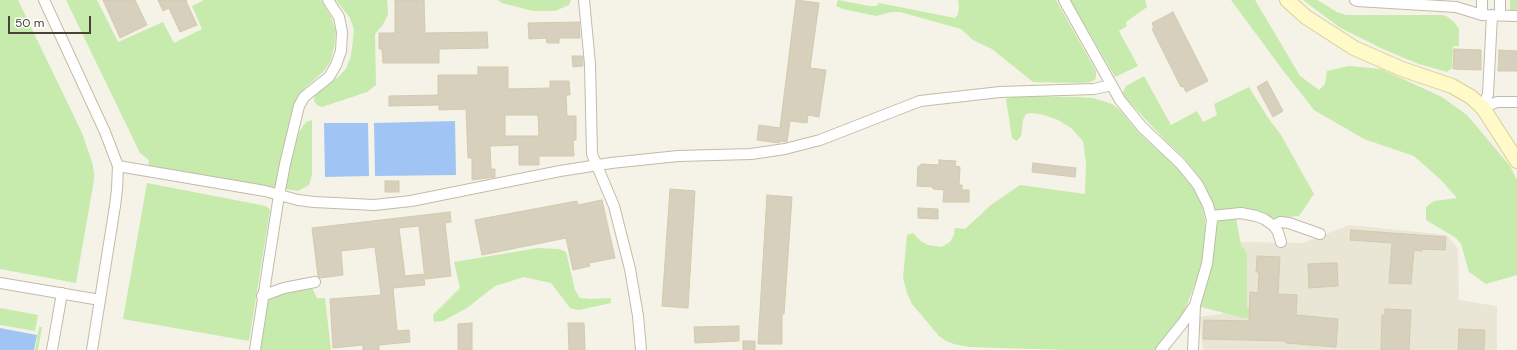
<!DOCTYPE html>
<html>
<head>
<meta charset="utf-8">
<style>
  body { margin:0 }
  #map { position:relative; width:1517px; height:350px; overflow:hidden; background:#f5f2e7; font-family:"DM Sans",sans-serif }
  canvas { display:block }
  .scale { position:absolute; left:8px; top:16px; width:83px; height:18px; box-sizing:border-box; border:2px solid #484435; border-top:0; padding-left:5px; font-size:12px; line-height:14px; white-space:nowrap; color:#484435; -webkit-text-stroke:3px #fff; paint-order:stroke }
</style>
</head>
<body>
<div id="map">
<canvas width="1517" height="350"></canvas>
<div class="scale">50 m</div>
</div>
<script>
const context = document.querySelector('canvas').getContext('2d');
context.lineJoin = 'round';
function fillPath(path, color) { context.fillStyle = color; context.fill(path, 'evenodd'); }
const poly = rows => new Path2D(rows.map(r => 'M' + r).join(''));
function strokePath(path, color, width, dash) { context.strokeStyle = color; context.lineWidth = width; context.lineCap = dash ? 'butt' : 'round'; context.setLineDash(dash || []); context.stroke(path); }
const residential = poly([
  [1349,225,1447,235,1458,249,1459,300,1497,306,1497,350,1203,350,1199,317,1242,311,1237,242,1303,243]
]);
const green = poly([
  [0,0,18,0,82,133,92,162,94,172,94,180,76,283,0,269],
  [66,0,97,0,118,42,163,22,174,43,202,29,192,6,204,0,321,0,331,17,336,31,334,48,330,62,323,72,305,88,297,97,290,122,276,188,148,166,149,160,140,153],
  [336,0,387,0,388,15,382,26,375,34,376,85,367,92,322,107,317,105,314,101,315,94,338,77,346,69,351,56,354,30,350,18],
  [498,0,571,0,569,5,555,11,533,11,502,3],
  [838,0,869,6,877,6,879,3,955,18,958,14,959,6,958,0,1056,0,1096,71,1096,77,1095,80,1090,82,1081,83,1033,82,992,49,973,40,961,29,900,12,891,12,876,16,843,9,836,6],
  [1070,0,1145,0,1147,7,1126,22,1127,26,1119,31,1138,66,1115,77],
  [1231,0,1255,0,1300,76,1319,90,1325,84,1327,71,1349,66,1381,69,1442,97,1467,115,1510,166,1517,180,1517,275,1486,284,1469,272,1461,244,1456,238,1426,220,1426,207,1434,201,1457,198,1441,180,1414,156,1364,139,1314,110,1282,69],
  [1303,0,1317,0,1337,12,1346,15,1443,15,1448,17,1454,22,1459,29,1459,46,1453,46,1452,68,1447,72,1419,64,1385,50,1339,27],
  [1510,0,1517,0,1517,11,1514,12,1510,10],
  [1144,76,1171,125,1197,111,1203,122,1217,115,1214,104,1249,87,1268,118,1281,135,1314,194,1299,216,1275,218,1215,211,1204,183,1185,159,1163,138,1123,95,1123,92,1126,86],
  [1013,96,1079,97,1093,98,1112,104,1119,109,1137,131,1176,167,1193,188,1202,205,1205,219,1206,237,1202,264,1187,305,1178,322,1158,347,1154,350,1066,350,969,347,954,344,946,341,939,336,912,304,907,293,903,278,907,235,913,233,922,242,928,245,942,247,950,242,954,235,955,228,965,229,991,205,1020,185,1085,194,1086,163,1083,141,1071,128,1058,120,1044,115,1032,113,1026,114,1023,120,1021,136,1017,141,1012,138,1006,99],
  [312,120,312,175,309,185,298,191,285,189,289,166,299,132,306,122],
  [147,183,266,206,270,210,249,341,123,319],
  [1221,218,1236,218,1241,245,1247,253,1247,308,1279,310,1278,318,1244,318,1201,307,1201,300,1214,249,1217,223],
  [538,248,559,249,566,252,575,290,580,298,590,299,609,298,611,299,611,303,579,310,570,308,551,283,524,277,495,286,467,308,443,321,434,322,433,315,460,288,454,262],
  [312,288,317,298,325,298,331,350,260,350,267,302,269,298,285,293],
  [0,308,38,315,35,331,0,325],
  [39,327,42,327,38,350,35,350]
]);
const water = poly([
  [455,121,456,175,375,176,374,123],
  [324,123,368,123,369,176,325,177],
  [0,328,37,335,34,350,0,350]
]);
const building = poly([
  [103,0,135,0,147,25,120,38,103,0],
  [158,0,187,0,186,1,197,25,180,32,169,8,163,11,158,0],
  [395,0,424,0,425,33,487,32,488,48,439,49,439,63,383,63,382,49,379,49,379,33,395,33,395,0],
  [796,0,819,3,810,68,826,70,819,117,808,115,807,123,790,121,787,142,781,141,779,143,757,140,759,125,780,128,796,0],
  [1173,12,1208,81,1186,92,1183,86,1181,87,1152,29,1154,28,1152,23,1173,12],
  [579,22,580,38,559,38,559,43,547,43,546,38,529,39,528,23,579,22],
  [1454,49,1481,50,1481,70,1453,69,1454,49],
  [1499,50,1517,51,1517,71,1498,71,1499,50],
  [572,56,583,56,583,66,573,67,572,56],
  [478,67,508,67,508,89,550,88,550,81,569,81,570,95,566,95,567,116,576,116,576,140,573,140,574,156,539,156,539,165,519,165,519,145,490,146,491,169,495,169,495,177,472,180,472,158,468,158,466,109,439,110,439,105,389,106,389,96,438,95,438,75,478,75,478,67],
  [505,115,538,115,539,136,505,136,505,115],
  [1267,81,1283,111,1273,117,1257,87,1267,81],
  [939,160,956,161,955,166,960,167,959,185,962,185,962,190,969,190,969,202,943,202,944,190,933,189,933,187,917,186,918,166,921,166,921,164,939,165,939,160],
  [1033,163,1076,168,1075,177,1032,172,1033,163],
  [385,181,399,181,399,192,385,192,385,181],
  [670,189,695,191,688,308,662,306,670,189],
  [767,195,792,197,784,314,782,314,782,344,758,344,767,195],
  [602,200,615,258,589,263,590,266,573,270,566,238,482,255,475,220,577,201,578,205,602,200],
  [918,208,938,209,938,219,918,218,918,208],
  [450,212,451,222,445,223,451,276,425,279,419,226,399,228,405,276,423,274,425,285,393,288,397,331,409,330,410,342,379,345,379,350,363,350,363,345,333,348,330,299,381,295,375,247,341,251,343,275,320,278,318,276,312,228,450,212],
  [1351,230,1446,237,1445,250,1422,249,1422,251,1414,250,1411,284,1389,283,1392,243,1350,240,1351,230],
  [1257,256,1280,257,1278,294,1297,295,1296,315,1338,319,1336,347,1286,343,1286,341,1203,339,1204,320,1249,321,1250,292,1258,293,1259,272,1256,272,1257,256],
  [1330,263,1337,263,1338,286,1309,288,1308,264,1330,263],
  [1385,309,1411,310,1409,350,1381,350,1382,315,1385,315,1385,309],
  [472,323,472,350,458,350,458,324,472,323],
  [568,323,584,323,585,350,569,350,568,323],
  [739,326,739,341,695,343,694,327,739,326],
  [1459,329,1485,330,1484,350,1458,350,1459,329],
  [743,341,755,341,755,350,743,350,743,341]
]);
const street = poly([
  [44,0,105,132,118,166,117,189,115,206,92,350],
  [584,0,590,64,592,154,614,206,630,269,638,316,641,350],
  [1064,0,1120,100,1142,127,1181,164,1198,185,1208,205,1212,220,1207,264,1195,305,1182,324,1161,350],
  [1355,0,1357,1,1456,7,1482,15,1517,16],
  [1482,15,1482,0],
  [1500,15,1500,0],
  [1483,108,1488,94,1492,15],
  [1483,108,1497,102,1517,102],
  [118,166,265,191,298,200,314,202,374,205,411,201,560,171,611,163,678,156,751,154,785,149,820,140,920,101,1000,92,1094,89,1112,85],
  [1211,216,1241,213,1256,216,1264,219,1274,226,1278,232,1281,242],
  [1274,226,1280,222,1289,223,1320,234],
  [0,283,100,300],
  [262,296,284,288,315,282],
  [52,350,62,293],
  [255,350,279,195,285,164,299,106,304,97,329,77,336,65,341,51,342,32,339,17,328,0],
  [1193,350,1195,305]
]);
const secondary = poly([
  [1287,0,1306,17,1354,48,1402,69,1452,86,1471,97,1483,108,1517,161]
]);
fillPath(residential, '#e9e6d5');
fillPath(green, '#c6ebad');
fillPath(water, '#a0c5f5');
fillPath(building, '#d7d0bc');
strokePath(building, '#d2caae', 1);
strokePath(street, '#c1bca9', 12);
strokePath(secondary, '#d8d094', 16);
strokePath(street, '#fff', 10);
strokePath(secondary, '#fffac7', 14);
</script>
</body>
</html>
